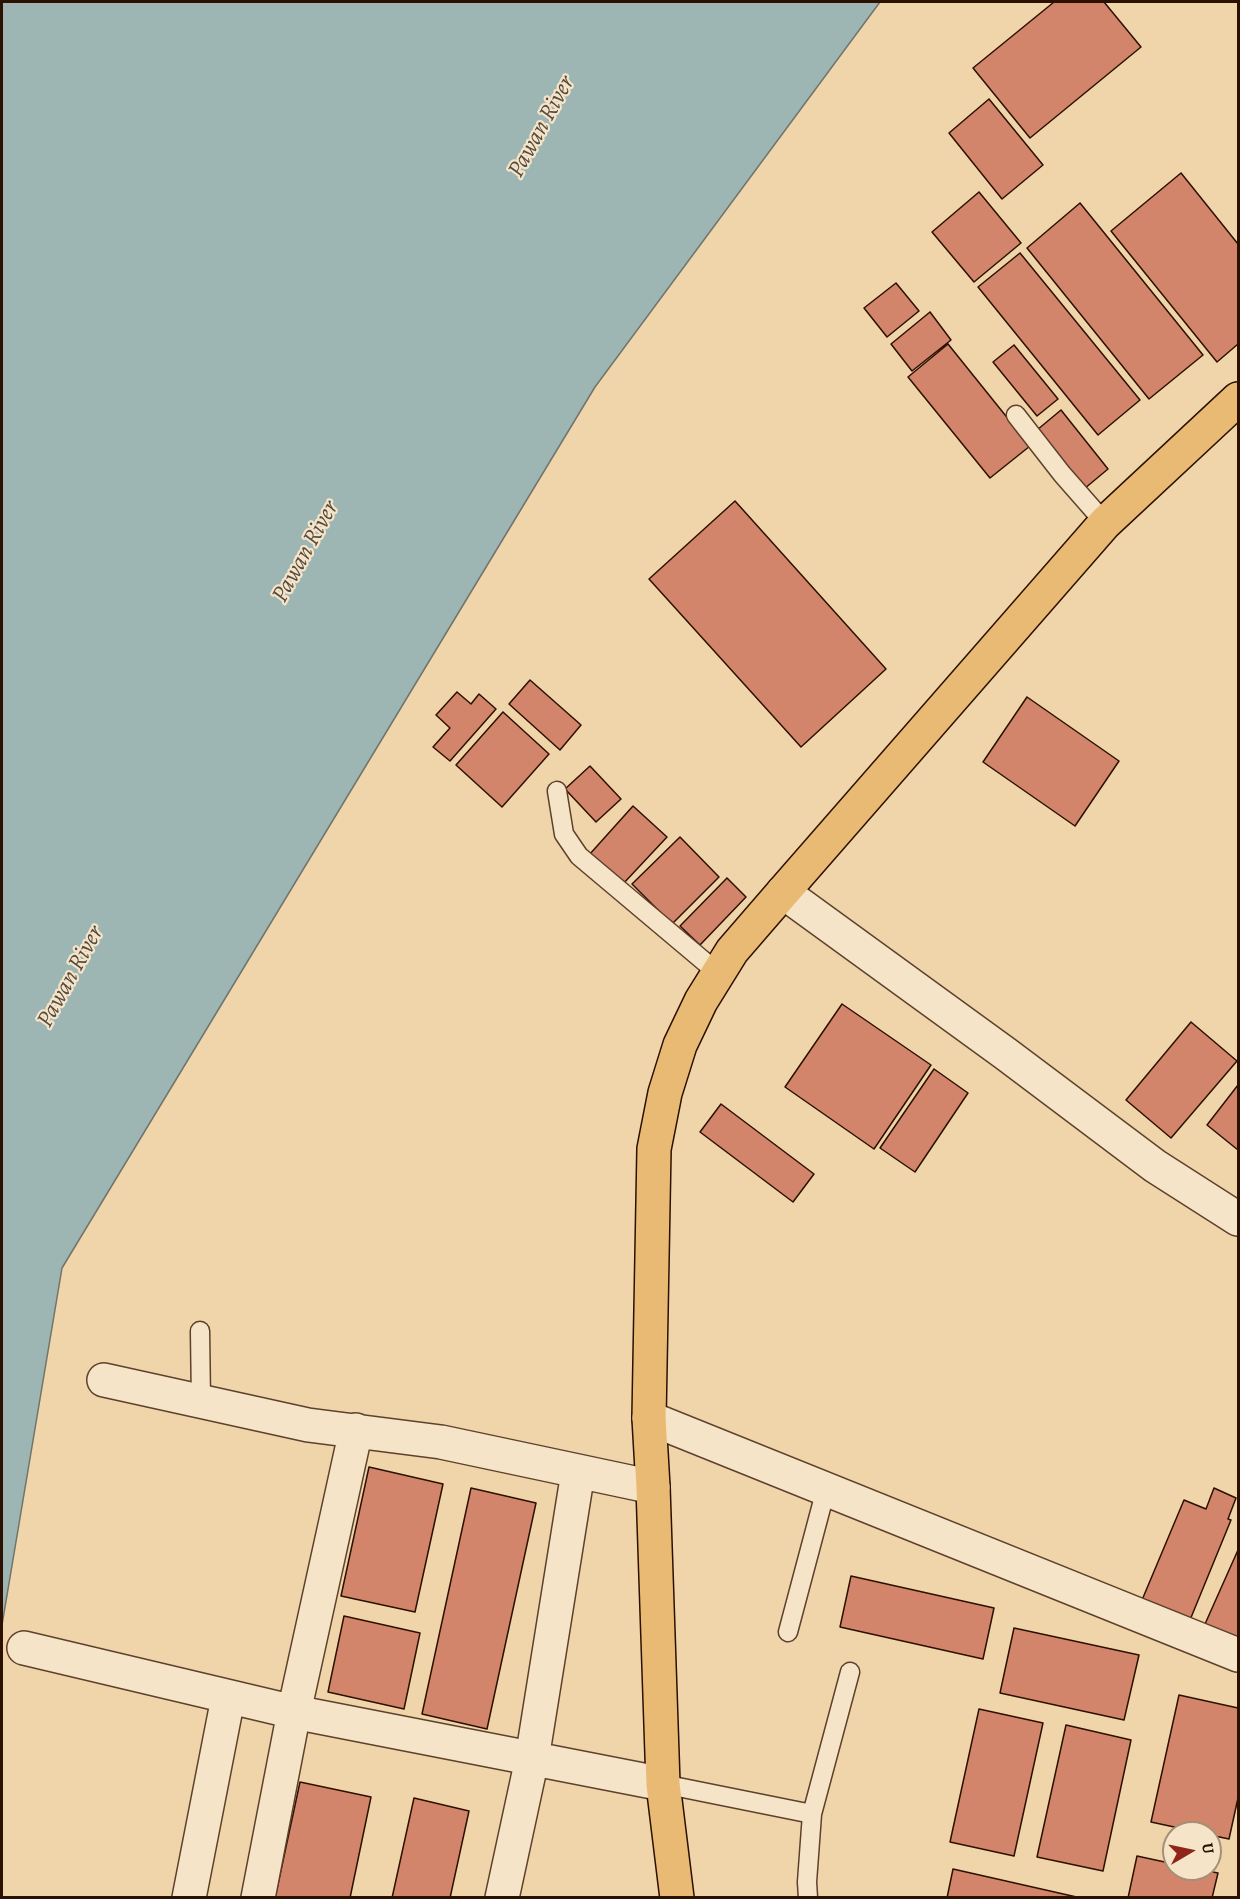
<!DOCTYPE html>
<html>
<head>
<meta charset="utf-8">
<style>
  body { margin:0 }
  #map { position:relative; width:1240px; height:1899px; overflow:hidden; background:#efd5a9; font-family:Alegreya,serif }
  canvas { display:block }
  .frame { position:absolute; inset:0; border:3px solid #2c1002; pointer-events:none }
  .north { position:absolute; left:1162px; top:1821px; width:60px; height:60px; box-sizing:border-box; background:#f5e4c7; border:2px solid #a58f78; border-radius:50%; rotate:81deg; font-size:16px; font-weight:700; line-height:24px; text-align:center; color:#2c1002 }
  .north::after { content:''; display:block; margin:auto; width:21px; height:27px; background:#8f2418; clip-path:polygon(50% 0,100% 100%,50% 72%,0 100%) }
</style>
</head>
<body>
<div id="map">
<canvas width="1240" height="1899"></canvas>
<div class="frame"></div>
<div class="north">U</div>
</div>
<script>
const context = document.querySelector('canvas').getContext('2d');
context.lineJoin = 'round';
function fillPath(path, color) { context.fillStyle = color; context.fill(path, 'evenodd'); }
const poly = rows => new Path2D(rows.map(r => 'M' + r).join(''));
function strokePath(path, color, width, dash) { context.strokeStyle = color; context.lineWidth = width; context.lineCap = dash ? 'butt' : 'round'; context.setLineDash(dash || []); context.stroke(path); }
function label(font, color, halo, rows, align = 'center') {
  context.font = font + ' Alegreya,serif'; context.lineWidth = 4.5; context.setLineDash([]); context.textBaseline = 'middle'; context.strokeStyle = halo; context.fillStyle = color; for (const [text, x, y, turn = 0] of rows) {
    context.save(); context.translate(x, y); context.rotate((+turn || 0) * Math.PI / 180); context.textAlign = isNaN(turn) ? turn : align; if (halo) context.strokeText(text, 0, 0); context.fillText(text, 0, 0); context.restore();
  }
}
const water = poly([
  [2,2,880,2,595,387,62,1268,2,1625,2,2]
]);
const building = poly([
  [1054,2,1104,2,1141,47,1030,138,973,68,1054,2],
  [989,99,1043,165,1002,199,949,133,989,99],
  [1181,173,1238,244,1238,344,1217,362,1111,231,1181,173],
  [979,192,1021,243,974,282,932,232,979,192],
  [1080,203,1203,355,1149,399,1027,248,1080,203],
  [1020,253,1140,400,1098,435,978,287,1020,253],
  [896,283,919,311,887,337,864,308,896,283],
  [930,312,951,340,912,371,891,344,930,312],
  [948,344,1030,446,990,478,908,377,948,344],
  [1014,345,1058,399,1037,416,993,362,1014,345],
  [1061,410,1108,469,1084,489,1037,430,1061,410],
  [735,501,886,669,801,747,649,579,735,501],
  [530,680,581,725,560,750,509,704,530,680],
  [457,692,471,704,479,694,496,709,450,761,433,747,450,728,436,715,457,692],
  [1027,697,1119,761,1075,826,983,762,1027,697],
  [503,712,549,754,502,807,456,765,503,712],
  [590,766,621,799,596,822,565,789,590,766],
  [633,806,667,837,622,885,589,855,633,806],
  [680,837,719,877,672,924,632,884,680,837],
  [727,878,746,897,700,945,680,926,727,878],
  [842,1004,931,1065,874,1149,785,1087,842,1004],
  [1191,1022,1237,1061,1171,1138,1126,1100,1191,1022],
  [934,1069,968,1093,915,1172,880,1148,934,1069],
  [1238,1085,1238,1150,1207,1125,1238,1085],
  [721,1104,814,1174,793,1202,700,1132,721,1104],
  [369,1467,443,1484,415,1612,341,1596,369,1467],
  [471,1488,536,1503,487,1729,422,1714,471,1488],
  [1214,1488,1236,1498,1228,1519,1231,1520,1190,1620,1142,1600,1184,1500,1206,1509,1214,1488],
  [1238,1550,1238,1640,1205,1624,1238,1550],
  [851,1576,994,1608,983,1659,840,1627,851,1576],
  [344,1616,420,1633,404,1709,328,1692,344,1616],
  [1014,1628,1139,1655,1124,1720,1000,1693,1014,1628],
  [1179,1695,1238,1708,1238,1798,1229,1839,1210,1835,1210,1833,1202,1833,1151,1822,1179,1695],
  [979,1709,1043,1723,1014,1856,950,1842,979,1709],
  [1066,1725,1131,1740,1103,1871,1037,1857,1066,1725],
  [300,1782,371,1797,350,1898,275,1898,300,1782],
  [414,1798,469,1811,450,1898,392,1898,414,1798],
  [1137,1856,1174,1864,1174,1869,1198,1869,1218,1873,1212,1898,1128,1898,1137,1856],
  [953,1869,1081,1898,947,1898,953,1869]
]);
const lane = poly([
  [1016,415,1062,474,1105,523],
  [557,791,564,834,579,856,718,973],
  [200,1331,201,1402],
  [788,1632,826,1489],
  [663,1784,812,1814],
  [808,1898,807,1882,812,1814,850,1672]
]);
const street = poly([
  [783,892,1006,1054,1155,1166,1238,1219],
  [104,1380,308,1425,441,1442,653,1487],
  [649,1418,1238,1655],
  [24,1648,294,1712,663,1784],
  [189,1898,228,1698],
  [258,1898,294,1712,356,1430],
  [502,1898,532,1759,578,1472]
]);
const primary = poly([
  [677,1898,663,1784,653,1487,649,1418,654,1149,665,1093,680,1045,701,1001,732,951,783,892,1105,523,1238,399]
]);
const waterNames = [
  ["Pawan River",542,127,-61],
  ["Pawan River",306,552,-61],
  ["Pawan River",71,977,-61]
];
fillPath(water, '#9db6b3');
strokePath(water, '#70746c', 1.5);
fillPath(building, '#d2856a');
strokePath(building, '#2c1002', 1.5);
strokePath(lane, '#5d412c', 21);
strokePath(street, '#5d412c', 36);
strokePath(primary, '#2c1002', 36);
strokePath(lane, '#f5e4c7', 18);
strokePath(street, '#f5e4c7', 33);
strokePath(primary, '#e8ba74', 33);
label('italic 24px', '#544a40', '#f5e4c7', waterNames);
</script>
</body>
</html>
